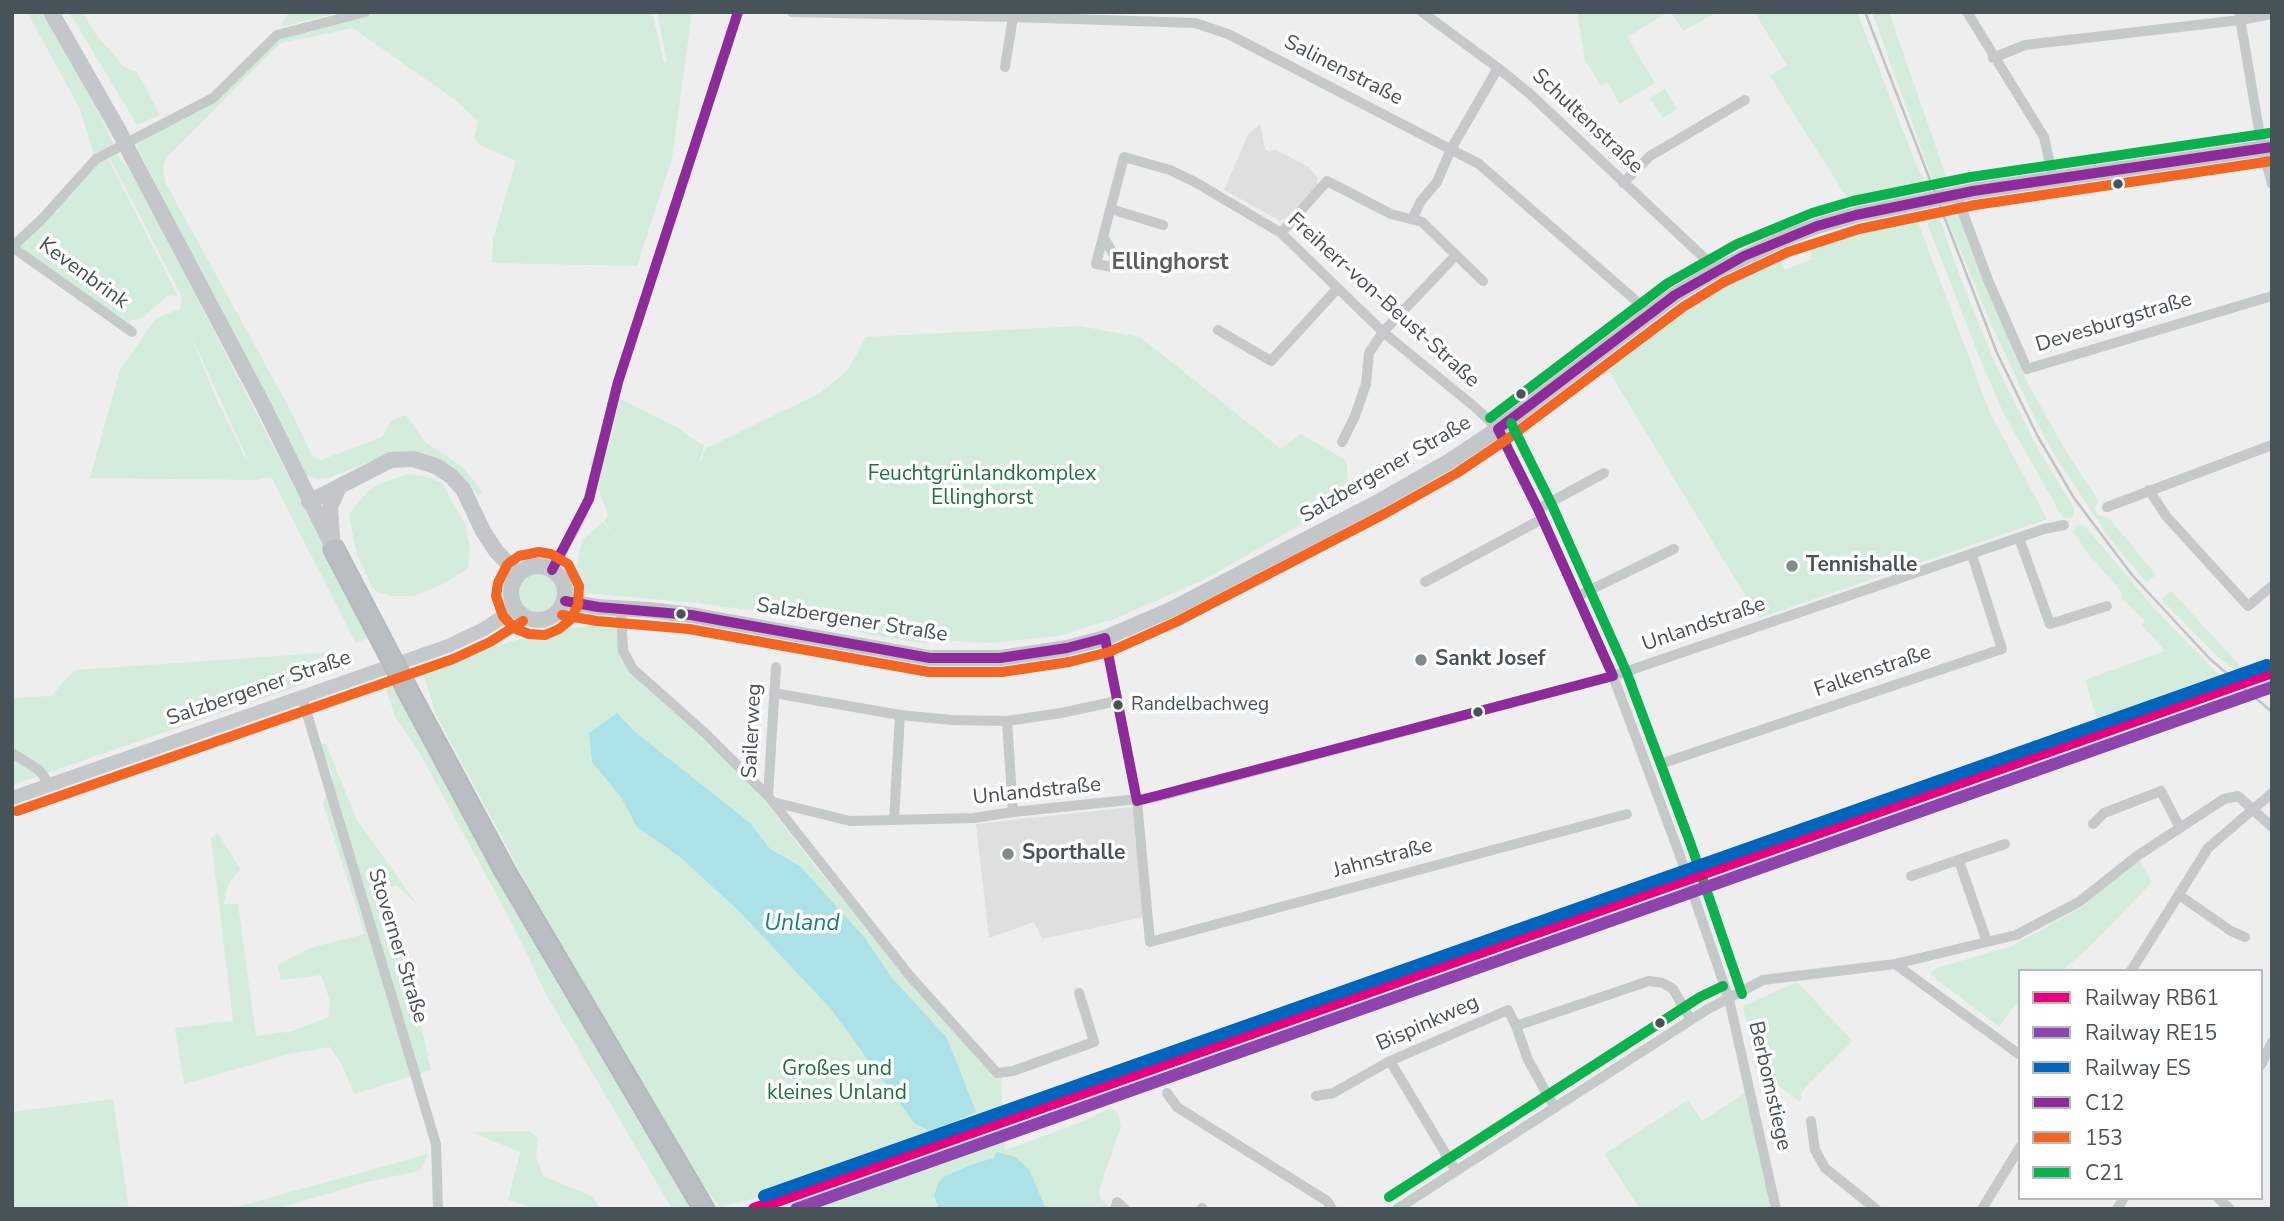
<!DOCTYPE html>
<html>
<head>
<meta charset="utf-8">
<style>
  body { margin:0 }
  #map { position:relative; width:2284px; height:1221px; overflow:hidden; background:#eee; font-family:"Nunito Sans",sans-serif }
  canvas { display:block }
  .frame { position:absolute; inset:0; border:14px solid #475259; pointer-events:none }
  .legend { position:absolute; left:2018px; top:969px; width:245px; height:231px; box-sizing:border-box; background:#fff; border:2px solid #b5babd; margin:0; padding:9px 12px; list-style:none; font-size:21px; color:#475259 }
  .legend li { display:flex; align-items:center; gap:14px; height:35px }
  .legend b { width:35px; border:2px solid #b5babd }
</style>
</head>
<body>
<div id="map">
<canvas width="2284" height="1221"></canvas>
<div class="frame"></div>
<ul class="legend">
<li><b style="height:9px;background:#e5007d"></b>Railway RB61</li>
<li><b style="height:9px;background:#8e44ad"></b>Railway RE15</li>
<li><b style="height:9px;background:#0065bd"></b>Railway ES</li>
<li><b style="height:9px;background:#8c2b99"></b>C12</li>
<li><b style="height:9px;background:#f26522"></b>153</li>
<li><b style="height:9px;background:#0bb14c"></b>C21</li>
</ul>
</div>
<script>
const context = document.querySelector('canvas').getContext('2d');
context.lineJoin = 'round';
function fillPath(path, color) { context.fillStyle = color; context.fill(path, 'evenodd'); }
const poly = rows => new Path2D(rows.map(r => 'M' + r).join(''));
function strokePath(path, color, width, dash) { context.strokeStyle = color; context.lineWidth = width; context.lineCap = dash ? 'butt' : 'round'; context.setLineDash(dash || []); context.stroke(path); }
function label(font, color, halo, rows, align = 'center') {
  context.font = font + ' "Nunito Sans",sans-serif'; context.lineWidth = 7; context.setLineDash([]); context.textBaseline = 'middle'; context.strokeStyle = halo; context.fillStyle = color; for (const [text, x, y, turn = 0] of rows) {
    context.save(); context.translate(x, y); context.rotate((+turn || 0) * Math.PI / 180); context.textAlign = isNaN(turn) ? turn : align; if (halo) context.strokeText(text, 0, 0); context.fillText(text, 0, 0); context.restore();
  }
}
const education = poly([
  [1260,123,1265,149,1270,152,1274,149,1309,167,1317,177,1317,186,1314,190,1289,215,1280,221,1224,190,1248,135],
  [1132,807,1144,917,1042,939,1034,922,989,938,976,824]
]);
const green = poly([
  [27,12,44,12,67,52,114,143,94,155,80,109],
  [69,12,82,12,95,33,124,67,137,72,160,115,137,125],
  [289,12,342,12,280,27],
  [384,12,652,12,664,63,667,62,657,12,692,12,672,158,637,266,492,263,493,239,516,161,480,145,474,138,478,121,455,100,353,28,281,43,167,157,163,166,165,182,292,413,312,456,321,460,382,437,392,420,406,415,425,442,461,466,476,483,483,493,478,496,456,471,383,456,329,478,316,479,307,475,298,465,136,145,222,93,281,36],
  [1577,12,1668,12,1627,37,1655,83,1620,104,1607,82,1601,86,1585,60],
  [1671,12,1718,12,1683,31],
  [1754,12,1857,12,1915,162,1929,189,1920,189,1915,184,1911,186,1906,182,1912,198,1854,209,1770,76,1787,65],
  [1872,12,1889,12,1948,182,1940,188,1936,189],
  [1665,89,1677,109,1663,118,1650,98],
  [117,155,131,172,196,296,371,637,356,643,271,477,257,480,90,478,120,370,156,318,180,309,182,297,110,158],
  [188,329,247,458,246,459,218,403],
  [107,157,178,296,168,295,144,317,125,322,19,248,82,176],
  [1954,208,1957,210,1985,283,2028,384,2067,453,2099,501,2094,509,2098,515,2109,518,2156,575,2146,582,2110,539,2057,459,2036,421,1993,328,1948,221,1944,210],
  [1937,212,1964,287,1995,363,2038,449,2074,508,2073,518,2063,518,2004,414,1982,364,1928,225,1927,216],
  [1916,217,1990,413,2047,519,1759,618,1605,365,1695,299,1778,256,1785,270,1812,259,1809,244],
  [1080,326,1140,337,1281,449,1301,434,1347,461,1348,498,1203,580,1108,622,1106,621,1058,636,1021,640,991,643,927,640,927,644,872,635,771,611,770,613,697,603,696,599,696,603,586,593,576,572,582,540,603,522,615,536,604,521,608,515,589,463,597,449,612,437,619,398,675,426,704,446,700,460,701,462,705,449,820,393,848,370,866,337],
  [408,474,424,476,441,482,465,524,470,548,468,567,464,571,443,584,414,596,392,596,376,591,372,587,356,552,349,514,369,490,381,483],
  [2078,524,2086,527,2153,607,2225,681,2098,722,2085,680,2165,651,2142,625,2144,620,2121,598,2122,593,2096,562,2093,560,2073,532],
  '516 593a22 22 0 1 1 44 0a22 22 0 1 1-44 0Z',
  [2171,591,2245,671,2239,674,2217,656,2161,599],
  [617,623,621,660,636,678,739,771,757,791,818,870,961,1037,981,1064,991,1073,1001,1077,1005,1150,1076,1124,1111,1108,1117,1112,1121,1126,1099,1190,1100,1198,1111,1209,765,1209,760,1197,720,1207,698,1180,592,1005,436,715,422,669,484,649,553,630],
  [337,652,343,662,307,674,305,684,12,785,12,698,51,696,74,670],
  [396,682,693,1204,682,1209,670,1209,671,1207,546,994,513,925,418,750,395,717,385,685],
  [321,744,326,744,357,820,419,907,397,885,376,890,412,984,431,1070,354,1094,342,1065,330,1047,289,1054,184,1084,175,1028,233,1021,211,838,218,833,240,869,228,884,224,904,238,904,256,1036,293,1031,329,1017,330,1001,321,975,281,980,277,965,313,947,365,934,323,804,333,777],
  [2139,860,2152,882,2089,947,2062,971,2020,971,2020,1007,2016,1004,1999,1027,1930,974,1936,968,2010,947,2081,908],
  [1797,982,1853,1041,1802,1091,1800,1102,1755,1068,1743,1006],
  [1745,1093,1772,1209,1640,1209,1604,1154,1688,1100,1702,1121],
  [113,1099,129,1209,12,1209,12,1112],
  [529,1131,538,1138,536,1157,543,1176,594,1197,599,1209,538,1209,508,1200,520,1152,471,1132],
  [428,1154,419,1171,367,1182,276,1209,229,1209]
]);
const water = poly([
  [617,713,635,732,750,823,770,849,800,866,864,937,891,977,947,1038,976,1112,931,1132,914,1123,831,1009,739,911,680,857,637,827,621,797,592,762,589,733],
  [996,1152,1015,1157,1029,1169,1046,1209,939,1209,934,1195,939,1182,943,1177,973,1164,994,1158]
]);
const street = poly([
  [792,12,1013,17,1195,23,1228,34,1479,164,1650,313],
  [1422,12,1498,68,1530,94,1717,270],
  [1967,12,2044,137,2053,178],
  [2239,12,2262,148,2272,184],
  [1993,58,2025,45,2240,20,2272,14],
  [1005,67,1013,17],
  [1623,183,1650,156,1745,100],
  [1956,194,1988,280,2027,369,2272,296],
  [1111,209,1163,225],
  [1412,219,1421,201,1437,182,1451,149,1498,68],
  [1281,233,1327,181,1391,214,1422,222,1456,255,1383,332,1369,353,1366,384,1355,416,1342,442],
  [1103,236,1115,257,1112,267,1096,264,1124,157,1170,170,1195,182,1281,233,1383,332,1476,408,1498,429,1538,509,1613,676,1678,850,1729,999,1776,1209],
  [12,247,42,219,96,159,213,98,277,35,365,12],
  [12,247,132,332],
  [1456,255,1483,281],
  [1218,330,1271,361,1337,289],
  [2149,490,2166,516,2248,606,2272,586],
  [2107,507,2272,445],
  [1538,509,1604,473],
  [2019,538,2050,624,2107,606],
  [552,570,578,523,589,499,618,382,738,12],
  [1425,582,1542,519],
  [1578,596,1674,549],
  [621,609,623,651,633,669,706,734,768,796,910,976,997,1073,1013,1071,1094,1042,1079,993],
  [1105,638,1137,801,1150,942,1627,814],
  [774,693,900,715,952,720,1007,721,1061,713,1117,701],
  [302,697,436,1144,438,1209],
  [1007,721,1013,812],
  [12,753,39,770,50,785],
  [1663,763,2002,649,1972,555],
  [768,796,776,667],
  [773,802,850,821,974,818,1013,812,1157,797,1613,676,2044,529,2064,525],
  [894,820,900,715],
  [2093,824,2104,813,2161,791,2180,828],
  [1959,861,1987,942],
  [1911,876,2005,844],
  [2179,895,2231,931,2245,937],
  [1895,964,2020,1055],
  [2131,971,2208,848,2272,793],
  [1516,1026,1528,1060,1555,1108],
  [1390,1061,1456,1171],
  [2261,1065,2272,1042],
  [1167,1093,1177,1107,1327,1201,1332,1209],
  [1316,1096,1333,1093,1390,1061,1508,1010,1516,1026,1649,981,1663,983,1673,989,1691,1020],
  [1811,1121,1815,1150,1825,1168,1876,1209],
  [2218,1198,2230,1209],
  [1202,1208,1202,1209],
  [1115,1209,1117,1202,1125,1209],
  [1397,1209,1708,1009,1763,980,1895,964,2016,935,2079,902,2137,856,2224,799,2238,796,2272,827],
  [1982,1209,2020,1147],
  [2117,1209,2124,1198]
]);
const secondary = poly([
  [12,798,448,646,484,629,515,609]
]);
const primary = poly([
  [51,12,119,131],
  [131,155,262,403,334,549],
  [309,502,391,460,413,459,436,466,451,476,463,489,483,531,496,551,518,574],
  [332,538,330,507,339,487],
  '511 593a27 27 0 1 1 54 0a27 27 0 1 1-54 0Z',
  [565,601,598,607,649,610,691,615,930,658,1000,658,1067,648,1105,638,1170,610,1380,501,1450,461,1498,429,1675,295,1717,270,1783,239,1817,226,1856,215,1973,191,2272,147]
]);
const highway = poly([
  [334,549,380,637],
  [408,691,505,871,704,1209]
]);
const rail = poly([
  [1865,12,1997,353,2037,435,2074,498,2132,575,2210,659,2272,712]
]);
const primaryBridge = poly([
  [119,131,131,155]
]);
const highwayBridge = poly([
  [380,637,408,691]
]);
const bus1 = poly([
  [1498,429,1675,295,1744,256,1817,226,1856,215,1973,191,2272,147],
  [1498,429,1538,509,1613,676],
  [552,570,589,499,618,382,738,12],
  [565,601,598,607,691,615,930,658,1000,658,1067,648,1105,638],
  [1105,638,1137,801],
  [1137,801,1613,676]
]);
const bus2 = poly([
  [507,565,498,583,496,596,503,616,514,628,529,634,545,635,559,629,570,620,578,605,579,586,568,564,551,554,539,552,519,556,509,563],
  [562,615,597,621,689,629,929,672,1002,672,1069,662,1109,652,1176,622,1386,513,1457,473,1506,440,1683,307,1724,282,1788,252,1859,229,1975,205,2272,161],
  [17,811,453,659,490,642,523,621]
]);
const bus3 = poly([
  [1490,418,1668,283,1737,244,1812,213,1853,201,1971,177,2270,133],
  [1511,423,1551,503,1626,671,1691,845,1742,994],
  [1389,1197,1700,997,1723,986]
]);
const rail1 = poly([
  [754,1209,2272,672]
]);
const rail2 = poly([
  [796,1209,2272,687]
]);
const rail3 = poly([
  [764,1196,2267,665]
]);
const markers = [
  [2118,184,6,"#475259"],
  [1521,394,6,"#475259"],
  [1792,566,7,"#81898d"],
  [681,614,6,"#475259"],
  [1421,660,7,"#81898d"],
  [1118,705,6,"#475259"],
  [1478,712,6,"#475259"],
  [1008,854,7,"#81898d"],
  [1660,1023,6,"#475259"]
];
const busNames = [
  ["Randelbachweg",1131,705]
];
const streetNames = [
  ["Salinenstraße",1343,71,27],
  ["Schultenstraße",1587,122,43],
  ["Kevenbrink",83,274,36],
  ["Freiherr-von-Beust-Straße",1383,301,42],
  ["Devesburgstraße",2114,323,-17],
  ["Salzbergener Straße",1386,470,-30],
  ["Salzbergener Straße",852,621,9],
  ["Unlandstraße",1704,625,-19],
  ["Falkenstraße",1873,672,-19],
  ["Salzbergener Straße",259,689,-19],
  ["Sailerweg",753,731,-87],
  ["Unlandstraße",1037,792,-6],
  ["Jahnstraße",1383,859,-15],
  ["Stoverner Straße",397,946,73],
  ["Bispinkweg",1428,1024,-24],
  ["Berbomstiege",1769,1086,77]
];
const parkNames = [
  ["Feuchtgrünlandkomplex",982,475],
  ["Ellinghorst",982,499],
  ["Großes und",837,1070],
  ["kleines Unland",837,1094]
];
const poiNames = [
  ["Tennishalle",1806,566],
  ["Sankt Josef",1435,660],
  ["Sporthalle",1022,854]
];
const neighbourhoodNames = [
  ["Ellinghorst",1170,263]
];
const waterNames = [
  ["Unland",802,924]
];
fillPath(education, '#e0dfdf');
fillPath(green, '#d4ecdb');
fillPath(water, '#ace1e7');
strokePath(highway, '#b4b9bc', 23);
strokePath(street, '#c5c9ca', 10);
strokePath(secondary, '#c6c9cb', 14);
strokePath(primary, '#c3c7c9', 16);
strokePath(highway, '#b8bec1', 19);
strokePath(rail, '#c1c4c5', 2.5);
strokePath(highwayBridge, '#b4b9bc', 23, []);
strokePath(primaryBridge, '#c3c7c9', 16);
strokePath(highwayBridge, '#b8bec1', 19);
strokePath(bus1, '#8c2b99', 10);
strokePath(bus2, '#f26522', 10);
strokePath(bus3, '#0bb14c', 10);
strokePath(rail1, '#e5007d', 12);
strokePath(rail2, '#8e44ad', 12);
strokePath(rail3, '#0065bd', 12);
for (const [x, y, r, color] of markers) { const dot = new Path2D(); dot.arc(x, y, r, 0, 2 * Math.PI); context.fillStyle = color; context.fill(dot); strokePath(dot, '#fff', 2.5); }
label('19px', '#475259', '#fff', busNames, 'left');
label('21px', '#475259', '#fff', streetNames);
label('21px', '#1e7340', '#fff', parkNames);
label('bold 21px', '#475259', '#fff', poiNames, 'left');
label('bold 23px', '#5a5e61', '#fff', neighbourhoodNames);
label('italic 23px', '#17818c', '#fff', waterNames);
</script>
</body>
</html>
